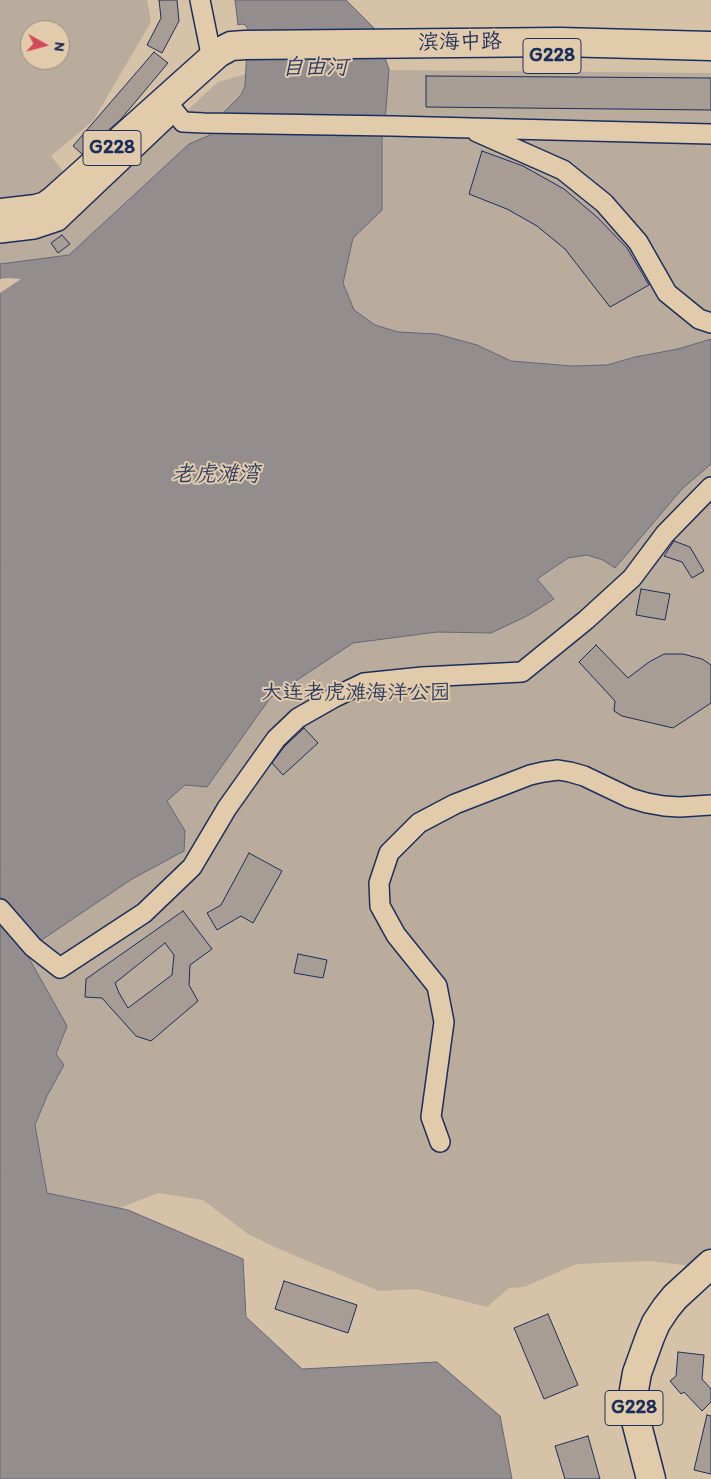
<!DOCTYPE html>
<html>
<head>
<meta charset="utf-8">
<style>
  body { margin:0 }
  #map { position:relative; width:711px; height:1479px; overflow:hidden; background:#d6c2a6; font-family:Itim,sans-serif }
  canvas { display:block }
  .north { position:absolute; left:20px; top:20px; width:50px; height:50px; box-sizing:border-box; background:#e2cbab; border:1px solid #928d8c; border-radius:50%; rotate:97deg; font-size:14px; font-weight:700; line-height:20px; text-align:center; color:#1b2f5e }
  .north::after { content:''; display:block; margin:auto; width:18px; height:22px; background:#d1495b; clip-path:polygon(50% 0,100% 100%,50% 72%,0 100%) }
</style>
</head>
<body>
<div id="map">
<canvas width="711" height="1479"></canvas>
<div class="north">N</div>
</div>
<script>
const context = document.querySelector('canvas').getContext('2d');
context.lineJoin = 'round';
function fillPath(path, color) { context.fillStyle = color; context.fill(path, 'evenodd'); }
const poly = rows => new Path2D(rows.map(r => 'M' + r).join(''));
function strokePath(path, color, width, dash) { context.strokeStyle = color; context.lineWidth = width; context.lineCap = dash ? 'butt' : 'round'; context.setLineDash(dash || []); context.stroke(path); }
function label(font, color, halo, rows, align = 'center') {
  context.font = font + ' Itim,"LXGW WenKai TC",sans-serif'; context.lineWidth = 4; context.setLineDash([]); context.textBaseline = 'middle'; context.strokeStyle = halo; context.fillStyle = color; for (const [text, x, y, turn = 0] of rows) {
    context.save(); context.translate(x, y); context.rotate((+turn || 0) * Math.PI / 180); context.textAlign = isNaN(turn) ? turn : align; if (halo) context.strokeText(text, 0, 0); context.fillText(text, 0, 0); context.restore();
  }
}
const green = poly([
  [0,0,147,0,151,22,93,121,51,156,87,202,218,82,253,72,404,70,711,73,711,1250,691,1266,650,1261,576,1264,524,1287,509,1288,487,1307,416,1289,379,1291,277,1248,248,1234,203,1200,158,1193,0,1255],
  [30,30,60,30,60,60,30,60]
]);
const water = poly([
  [235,0,346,0,374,28,389,69,386,109,382,138,382,210,353,238,343,283,354,310,375,325,398,332,437,334,477,345,511,361,572,366,607,365,635,357,678,349,711,339,711,464,682,489,615,568,603,560,587,555,568,558,537,579,554,599,527,616,491,633,437,632,353,643,270,698,207,787,185,785,167,801,185,831,184,851,132,879,40,941,26,953,67,1026,56,1054,64,1065,47,1096,35,1125,47,1193,128,1210,243,1259,246,1317,302,1369,437,1362,500,1416,512,1479,0,1479,0,264,69,255,189,144,210,135,218,118,241,95,245,86,248,29,245,25,242,24,238,25,235,0]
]);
const pier = poly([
  [8,278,21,279,0,293,0,279]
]);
const building = poly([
  [159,0,177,0,179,21,162,53,147,45,161,18,159,0],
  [154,52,168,63,121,119,82,154,73,146,154,52],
  [426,76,711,78,711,110,426,107,426,76],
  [482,151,523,166,564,189,597,217,627,248,649,285,610,307,565,249,537,226,507,209,469,194,482,151],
  [62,235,70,244,58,253,51,243,62,235],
  [674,541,690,547,704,571,692,578,682,562,664,556,674,541],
  [641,589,670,594,665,620,636,615,641,589],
  [596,645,628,678,649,662,664,654,683,654,702,659,711,665,711,703,673,728,622,716,614,711,615,701,579,662,596,645],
  [304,728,318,743,283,775,272,763,285,746,304,728],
  [249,853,282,871,253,923,241,916,217,930,207,913,221,905,249,853],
  [183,911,212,949,190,965,189,985,198,1001,151,1041,136,1036,102,998,85,997,86,979,183,911],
  [165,943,174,955,172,975,128,1008,119,993,115,983,165,943],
  [298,954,327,960,323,978,294,973,298,954],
  [284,1281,357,1305,348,1333,275,1309,284,1281],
  [548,1314,578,1385,544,1399,514,1328,548,1314],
  [678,1352,704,1355,702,1379,711,1389,711,1402,702,1411,684,1392,681,1394,670,1381,676,1376,678,1352],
  [707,1415,711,1416,711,1474,694,1470,707,1415],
  [588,1436,600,1479,565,1479,555,1446,588,1436]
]);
const minor = poly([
  [200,0,212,59],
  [477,132,563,170,604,203,638,242,667,293,699,319,711,323],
  [0,233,34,229,58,221,174,111,183,122,204,123,392,126,711,134],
  [0,909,33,947,60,968,144,913,192,867,227,808,276,739,298,718,335,697,364,683,422,677,522,672,586,620,632,578,665,534,711,487],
  [440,1142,431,1117,444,1022,437,986,396,935,380,906,379,883,389,853,419,823,455,804,530,775,543,772,558,770,570,772,584,776,630,798,647,803,664,806,680,807,711,805]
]);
const highway = poly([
  [0,213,36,209,46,206,54,200,218,53,231,46,245,45,560,42,711,46],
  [651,1479,636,1421,634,1390,637,1373,650,1337,656,1323,666,1308,675,1297,711,1264]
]);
const shields = [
  [552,56,58],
  [112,148,58],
  [634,1408,58]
];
const shieldNames = [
  ["G228",552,56],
  ["G228",112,148],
  ["G228",634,1408]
];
const streetNames = [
  ["滨海中路",460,43,-1]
];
const parkNames = [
  ["大连老虎滩海洋公园",356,694]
];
const waterNames = [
  ["自由河",315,68],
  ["老虎滩湾",216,475]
];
fillPath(green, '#baac9c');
fillPath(water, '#948d8d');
strokePath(water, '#64677a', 1);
fillPath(pier, '#d6c2a6');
fillPath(building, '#a79d95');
strokePath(building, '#1b2f5e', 1);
strokePath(minor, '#1b2f5e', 22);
strokePath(highway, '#1b2f5e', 31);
strokePath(minor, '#e2cbab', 19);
strokePath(highway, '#e2cbab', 28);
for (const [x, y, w] of shields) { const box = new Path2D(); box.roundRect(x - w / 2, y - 17.5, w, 35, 4); context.fillStyle = '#e2cbab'; context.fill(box); strokePath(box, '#1b2f5e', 1); }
label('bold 20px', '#1b2f5e', null, shieldNames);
label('21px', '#1b2f5e', '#e2cbab', streetNames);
label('21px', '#2b3c64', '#e2cbab', parkNames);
label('italic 22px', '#2d3d65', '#e2cbab', waterNames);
</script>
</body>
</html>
